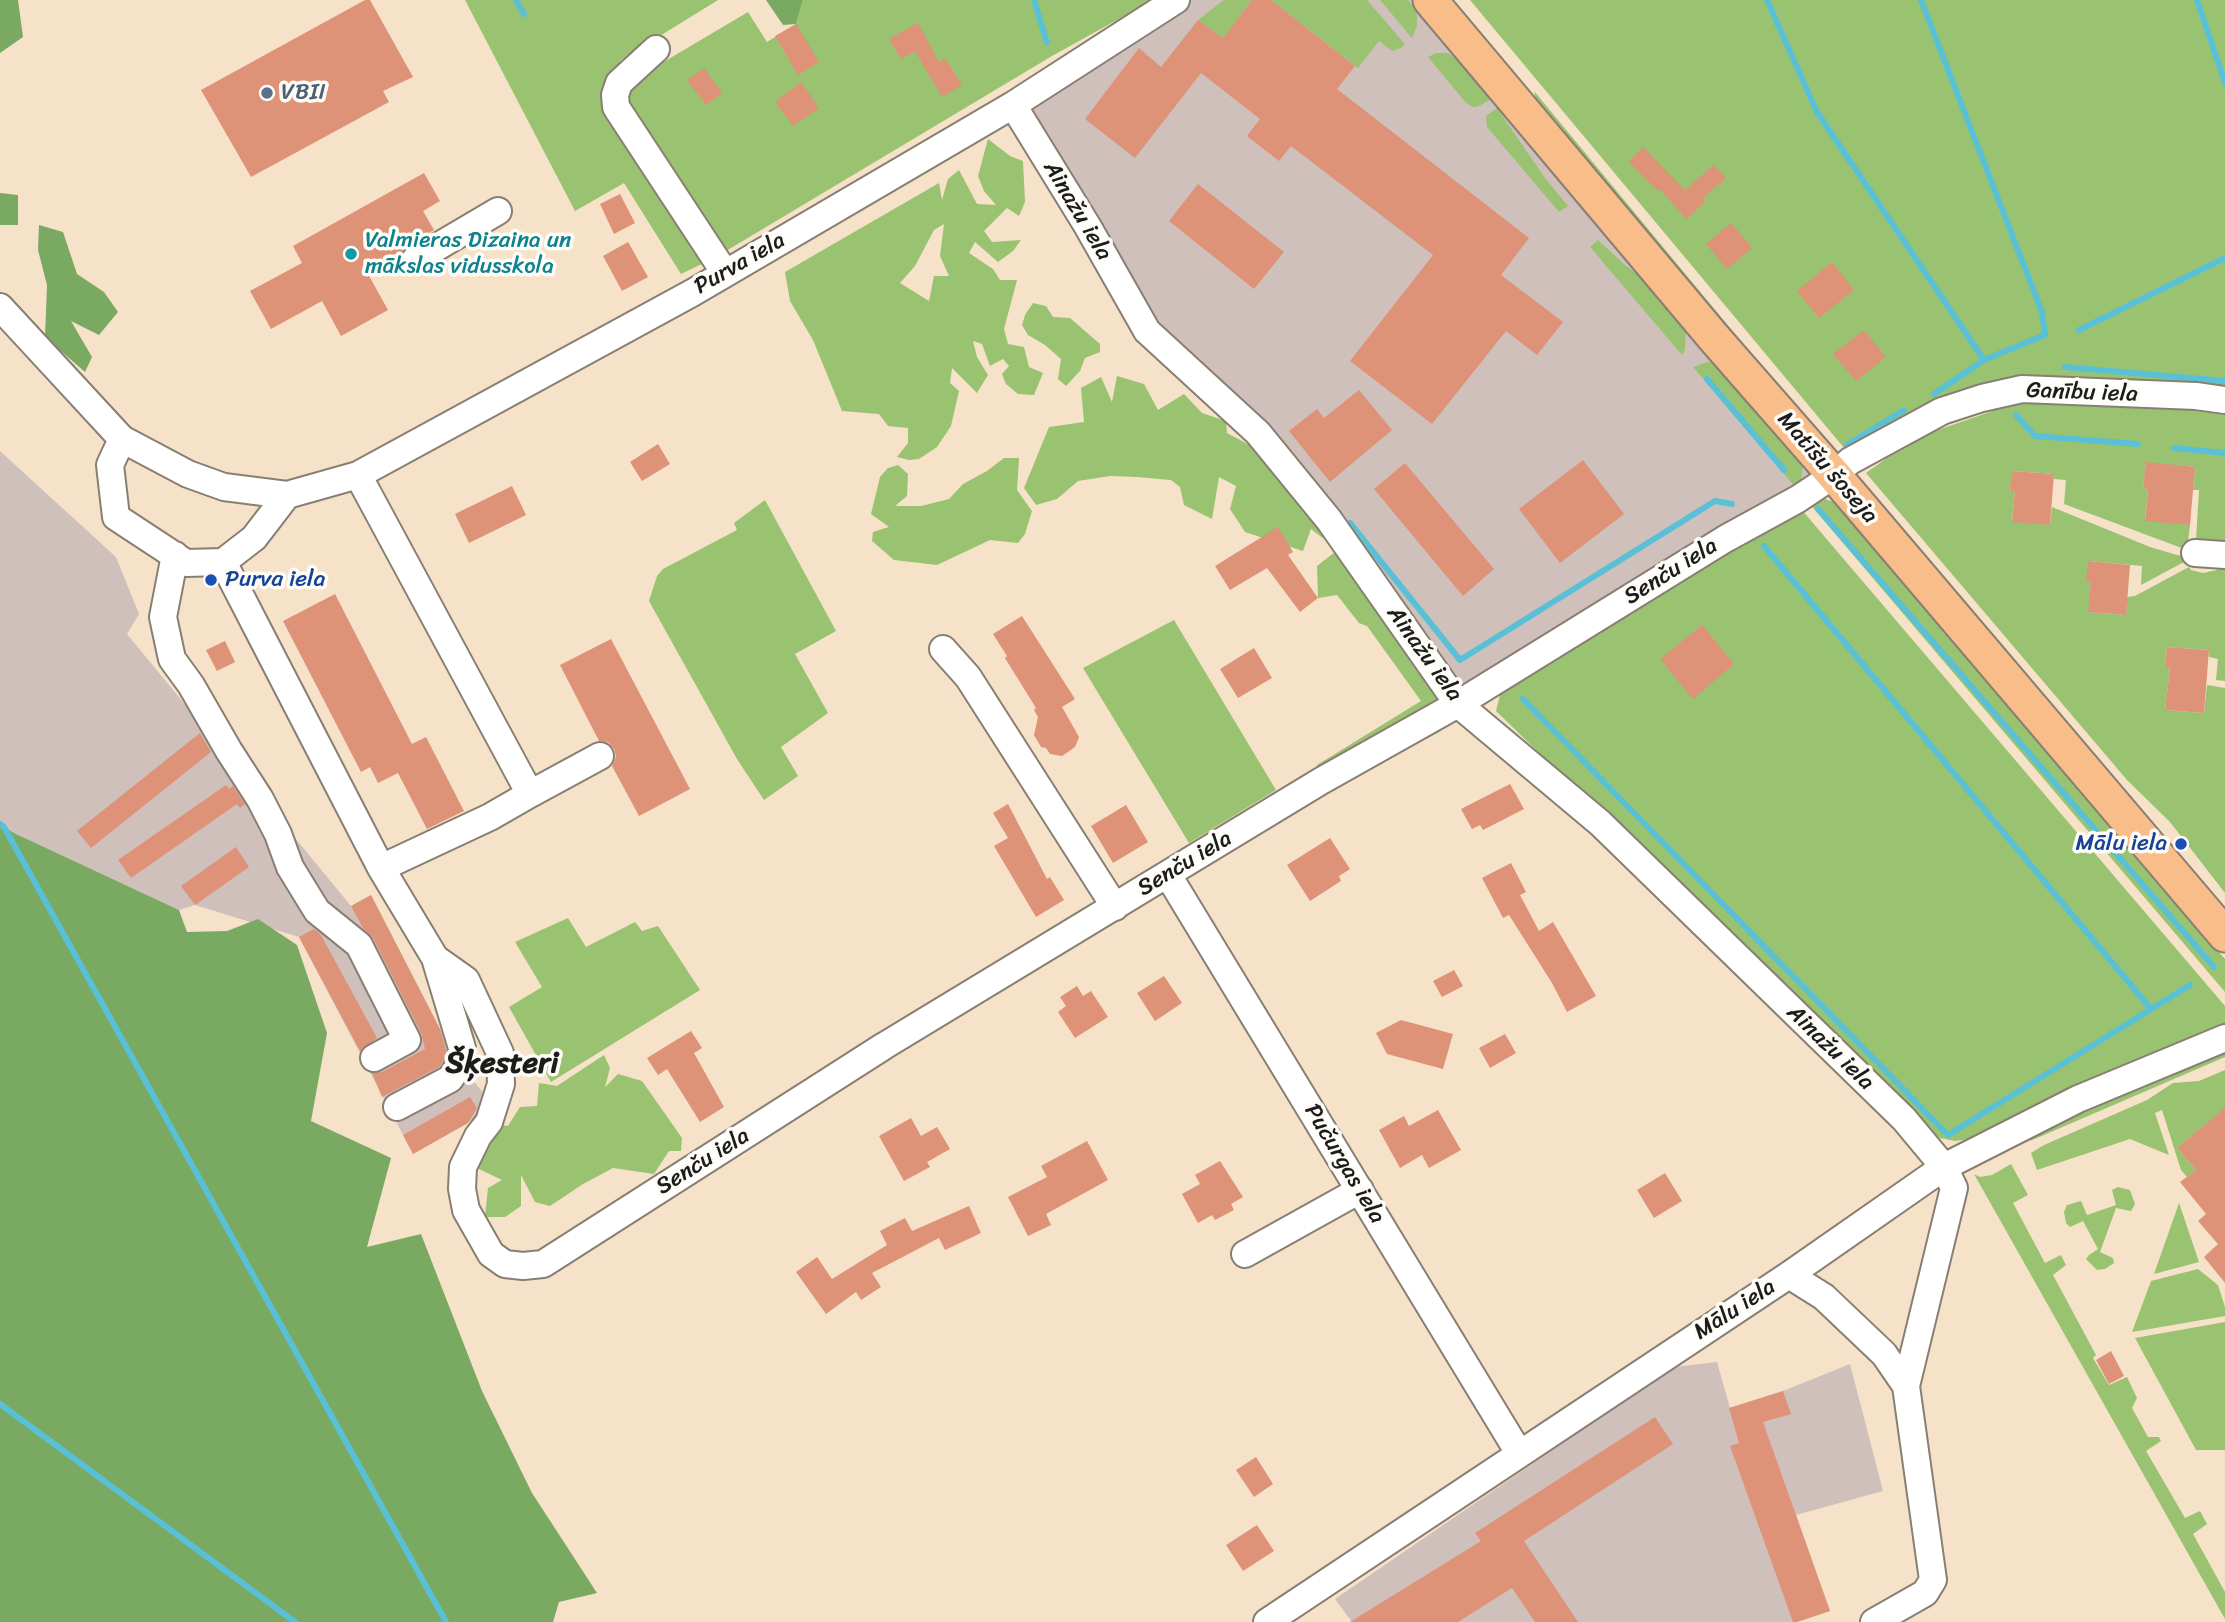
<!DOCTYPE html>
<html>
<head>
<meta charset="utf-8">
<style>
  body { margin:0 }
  canvas { display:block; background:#f5e2c8 }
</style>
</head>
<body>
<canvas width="2225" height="1622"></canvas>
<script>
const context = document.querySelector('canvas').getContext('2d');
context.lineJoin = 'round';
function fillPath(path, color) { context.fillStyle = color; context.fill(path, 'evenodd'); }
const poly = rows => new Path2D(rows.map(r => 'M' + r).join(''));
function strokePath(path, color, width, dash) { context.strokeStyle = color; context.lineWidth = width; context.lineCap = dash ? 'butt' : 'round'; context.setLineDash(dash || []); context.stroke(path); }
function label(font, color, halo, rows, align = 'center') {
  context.font = font + ' Sriracha,sans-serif'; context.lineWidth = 7; context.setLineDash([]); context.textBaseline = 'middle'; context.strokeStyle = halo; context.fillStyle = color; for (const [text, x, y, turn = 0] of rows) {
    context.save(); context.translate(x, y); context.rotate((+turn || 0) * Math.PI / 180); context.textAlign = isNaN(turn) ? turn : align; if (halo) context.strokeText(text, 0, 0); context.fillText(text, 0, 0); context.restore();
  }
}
const industrial = poly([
  [1176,0,1430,0,1834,475,1458,704,1329,520,1147,331,1013,105],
  [0,451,116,557,139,614,127,634,351,906,371,895,456,1060,490,1101,477,1108,481,1115,413,1154,299,937,195,905,179,910,14,833,0,824],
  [1717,1362,1730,1408,1783,1391,1850,1364,1883,1491,1796,1515,1830,1611,1797,1622,1352,1622,1335,1599,1674,1367]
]);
const green = poly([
  [465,0,718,0,621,60,612,81,708,261,681,274,624,183,575,211],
  [803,0,1153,0,1052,56,726,251,630,115,628,95,640,76,748,12,767,42,796,24],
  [1224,0,1252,0,1223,38,1198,20],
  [1271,0,1367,0,1405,44,1401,48,1392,51,1379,41,1358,68],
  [1380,0,1408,0,1413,6,1417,15,1417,25,1412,38],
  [1470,0,2225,0,2225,395,2049,384,1850,455],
  [1436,53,1447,53,1456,58,1490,100,1477,107,1473,107,1466,103,1428,57],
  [1534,91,1749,351,1743,350,1536,99],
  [1497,108,1545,178,1568,206,1559,212,1487,127,1486,116],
  [988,139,1010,156,1023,161,1025,202,1019,216,1007,208,984,231,992,242,1021,240,1013,251,998,262,975,242,969,253,993,269,1000,280,1017,280,1004,329,1008,344,1024,347,1029,367,1043,373,1034,395,1018,394,1006,384,1002,374,1009,366,1003,359,990,366,982,344,973,341,977,357,988,375,977,393,952,368,950,383,959,391,951,426,937,447,919,459,909,460,897,457,908,443,908,428,888,426,879,414,842,411,813,340,790,301,785,272,939,183,942,200,948,179,959,170,977,204,996,205,984,191,978,176],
  [944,224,940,256,949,276,934,276,929,301,900,283,915,266,934,230],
  [1598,240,1625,265,1642,278,1679,319,1686,330,1685,350,1682,355,1590,247],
  [1033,303,1046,306,1053,317,1070,318,1100,344,1100,352,1085,358,1080,371,1066,386,1058,379,1061,359,1045,345,1028,335,1022,325,1025,315],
  [1708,362,1719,364,1799,457,1803,466,1801,480,1796,488,1693,367],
  [1117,376,1144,384,1158,410,1184,394,1202,413,1226,421,1227,433,1259,450,1445,678,1441,731,1386,760,1357,750,1317,777,1317,765,1421,701,1367,626,1359,623,1337,595,1318,598,1317,566,1335,552,1324,539,1311,529,1303,551,1245,532,1230,509,1236,486,1219,477,1212,519,1184,505,1180,487,1171,480,1137,477,1110,476,1078,481,1057,499,1036,505,1024,488,1049,427,1084,422,1081,388,1101,377,1112,402],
  [2060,401,2225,412,2225,550,2206,539,2196,540,2199,490,2193,490,2195,467,2146,463,2143,488,2148,489,2145,519,2190,525,2187,550,2064,504,2066,480,2054,479,2054,474,2013,471,2010,490,2015,491,2012,521,2050,525,2052,507,2150,547,2184,557,2184,562,2141,585,2142,566,2088,561,2091,582,2089,612,2126,615,2127,597,2135,596,2189,567,2191,570,2203,573,2217,570,2221,560,2225,560,2225,681,2216,680,2218,659,2209,657,2209,650,2167,647,2165,666,2170,667,2165,710,2204,713,2207,685,2225,688,2225,893,2170,822,2127,780,1866,473,1887,458,1935,431,2004,407,2028,402],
  [1004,458,1019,458,1017,490,1032,511,1025,534,1018,543,990,540,937,565,894,560,872,541,873,532,889,527,871,514,880,477,888,468,898,465,908,474,907,496,895,506,921,506,949,499,963,484,987,471],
  [1825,499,1837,503,2225,959,2225,992,1809,503],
  [765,500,836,631,795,654,828,713,781,747,798,776,764,800,737,759,649,601,657,576,663,569,737,530,734,523],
  [1801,509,2225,1006,2225,1024,2075,1086,2030,1108,1984,1137,1955,1141,1940,1138,1926,1129,1496,711,1500,695,1510,685],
  [1174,620,1276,790,1189,843,1083,668],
  [568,918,586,947,635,922,642,931,658,926,700,990,551,1082,509,1007,542,987,515,942],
  [2225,1051,2225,1057,2030,1141,2036,1132],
  [604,1055,610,1068,605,1087,618,1074,642,1081,682,1138,681,1151,669,1151,654,1174,613,1168,583,1184,550,1206,535,1202,521,1175,521,1206,505,1217,485,1217,488,1188,502,1180,479,1169,481,1147,496,1124,508,1126,520,1107,537,1106,539,1083,557,1086],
  [2225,1070,2225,1118,2220,1113,2177,1148,2196,1170,2187,1177,2181,1170,2162,1110,2155,1113,2169,1155,2130,1139,2037,1170,2031,1153,2044,1145,2147,1100,2173,1083,2199,1081],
  [2011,1164,2028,1195,2013,1203,2045,1263,2061,1255,2066,1265,2053,1275,2096,1355,2093,1358,2109,1385,2127,1377,2137,1398,2132,1408,2148,1437,2159,1437,2161,1441,2146,1451,2185,1518,2200,1511,2207,1524,2193,1534,2225,1592,2225,1619,1974,1174,1980,1177,1992,1175],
  [2118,1187,2130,1190,2135,1204,2131,1211,2116,1208,2100,1252,2113,1258,2114,1263,2105,1269,2097,1270,2086,1259,2089,1255,2098,1249,2083,1221,2070,1227,2066,1223,2064,1212,2067,1205,2081,1201,2087,1215,2116,1205,2112,1190],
  [2179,1203,2199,1262,2154,1274],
  [2198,1269,2218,1285,2225,1307,2225,1316,2132,1332,2151,1281],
  [2225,1322,2225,1450,2196,1450,2135,1338]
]);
const forest = poly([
  [0,0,18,0,23,37,0,53],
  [766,0,803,0,796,24,783,25],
  [0,193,18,195,18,225,0,225],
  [39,225,63,232,77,274,104,292,118,312,99,335,71,321,92,357,85,372,45,337,47,285,38,250],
  [0,824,14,833,179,910,187,932,227,931,258,919,297,945,327,1033,311,1121,391,1158,367,1247,421,1234,482,1391,532,1493,597,1593,559,1602,553,1622,0,1622]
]);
const stream = poly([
  [516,0,524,14],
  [1034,0,1047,43],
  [1767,0,1817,112,1984,360],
  [1921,0,2042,312,2045,335,1984,360,1934,394],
  [2197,0,2225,83],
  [2079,330,2225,258],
  [2065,367,2225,381],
  [1707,379,1784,470],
  [2016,415,2035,436,2138,444],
  [1847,445,1904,410],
  [2174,448,2225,453],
  [1818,509,2214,967],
  [1350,523,1460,660,1715,501,1732,504],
  [1764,546,2151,1009],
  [1523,699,1948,1135,2190,985],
  [0,824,4,827,446,1622],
  [0,1404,295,1622]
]);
const building = poly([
  [365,0,370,0,413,77,383,91,389,102,251,177,201,90],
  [1252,0,1271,0,1355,66,1337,89,1529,238,1501,275,1563,322,1537,355,1506,331,1432,424,1350,361,1433,255,1291,146,1279,161,1247,136,1260,119,1201,73,1135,158,1085,119,1139,48,1161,67,1198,20,1223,38],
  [918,23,939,62,945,58,962,85,942,97,915,51,901,59,889,39],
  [796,24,819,62,798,75,775,36],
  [704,68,722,93,706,105,687,80],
  [801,82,819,108,793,126,775,102],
  [1643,147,1685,190,1714,165,1726,178,1703,198,1706,201,1686,219,1660,189,1658,191,1629,162],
  [424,173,440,201,423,211,434,230,407,246,400,256,368,274,388,310,341,336,322,301,271,329,250,291,302,263,293,246],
  [1198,184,1284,252,1254,289,1169,221],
  [620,194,635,223,614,234,600,204],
  [1731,223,1752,248,1727,269,1706,244],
  [628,242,648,277,622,291,603,256],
  [1832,262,1854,290,1819,318,1797,291],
  [1864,330,1886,357,1856,381,1833,354],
  [1359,390,1392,430,1330,482,1289,431,1317,409,1324,418],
  [658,444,670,464,642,481,630,462],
  [1583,460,1624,514,1560,563,1519,509],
  [2146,462,2195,467,2190,525,2145,521,2148,489,2143,488],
  [1405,463,1494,569,1463,596,1374,489],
  [2012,471,2054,474,2050,525,2012,522,2015,491,2010,491],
  [512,486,526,515,469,543,455,514],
  [1278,527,1293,552,1288,555,1318,598,1300,612,1267,568,1230,590,1215,566],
  [2088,561,2130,565,2126,615,2088,612,2091,582,2086,581],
  [335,594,412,744,426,737,464,811,427,829,398,773,378,783,370,767,361,772,283,621],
  [1022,616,1075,699,1062,707,1079,737,1075,747,1062,756,1050,754,1046,748,1041,747,1034,735,1038,717,1034,710,1036,708,1005,658,1007,656,993,634],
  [1702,625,1734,664,1693,699,1660,659],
  [611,639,690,789,639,816,612,766,616,757,614,749,608,742,599,741,560,665],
  [225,641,235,662,217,671,206,650],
  [2167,647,2209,650,2204,713,2165,710,2170,667,2165,667],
  [1254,648,1272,678,1238,698,1220,669],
  [200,733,211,752,91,848,77,831],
  [1510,784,1524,809,1483,830,1480,825,1472,829,1461,809],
  [226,785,229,789,233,786,245,804,240,808,237,804,131,878,118,860],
  [1008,804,1047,879,1050,877,1064,900,1036,917,994,846,1008,838,993,813],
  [1126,805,1148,842,1113,863,1091,826],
  [1330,838,1350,869,1339,876,1341,881,1310,901,1287,865],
  [236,847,249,867,195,905,181,886],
  [1511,863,1526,892,1520,895,1539,931,1553,922,1596,996,1567,1012,1552,983,1509,915,1503,918,1482,878],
  [371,895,440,1029,446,1050,446,1058,439,1067,382,1097,372,1073,382,1072,425,1049,421,1033,373,938,363,928,351,906],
  [314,929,321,935,377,1038,360,1051,299,937],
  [1454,970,1463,986,1442,997,1433,981],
  [1164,976,1182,1003,1155,1021,1137,993],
  [1077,986,1083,996,1091,991,1108,1017,1075,1038,1058,1012,1066,1006,1060,997],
  [1401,1020,1453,1034,1443,1069,1387,1054,1376,1033],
  [691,1031,702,1048,694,1053,724,1107,700,1122,667,1069,658,1075,647,1058],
  [1505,1034,1516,1053,1490,1068,1479,1048],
  [470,1097,477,1108,468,1123,413,1154,403,1135],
  [2225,1108,2225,1283,2204,1257,2218,1244,2198,1221,2206,1214,2180,1182,2196,1170,2177,1148],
  [1438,1110,1461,1150,1429,1168,1422,1155,1400,1168,1379,1130,1404,1116,1409,1126],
  [911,1118,921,1136,937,1127,950,1149,927,1162,930,1167,904,1181,879,1136],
  [1087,1141,1108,1180,1046,1214,1051,1225,1028,1236,1008,1197,1047,1177,1041,1166],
  [1220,1161,1243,1197,1231,1204,1234,1210,1215,1220,1212,1215,1198,1223,1182,1194,1200,1184,1195,1175],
  [1665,1173,1682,1201,1654,1218,1637,1190],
  [969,1206,981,1233,945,1250,939,1238,872,1273,881,1287,861,1300,856,1292,826,1314,796,1272,817,1257,832,1279,887,1245,880,1231,905,1218,912,1231],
  [2111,1351,2124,1376,2109,1384,2096,1360],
  [1783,1391,1791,1414,1763,1422,1830,1611,1797,1622,1793,1622,1730,1446,1739,1443,1729,1408],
  [1655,1417,1673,1444,1524,1541,1578,1622,1535,1622,1512,1588,1458,1622,1350,1622,1481,1541,1475,1533],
  [1256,1457,1273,1484,1254,1497,1236,1470],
  [1257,1525,1274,1551,1243,1571,1226,1545]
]);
const minor = poly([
  [656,49,619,83,615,95,616,107,725,273],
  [1013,105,1088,227,1147,331,1258,433,1329,520,1458,704,1600,823,1904,1119,1944,1167,1954,1188,1906,1386],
  [415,260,498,211],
  [0,307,122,439,188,474,224,487,287,495,358,475,692,293,1013,105,1176,0],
  [122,439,110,465,116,517,186,563,223,562,254,538,287,495],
  [358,475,530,794,490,817,381,868],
  [2195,553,2225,555],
  [175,555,163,617,172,659,191,685,229,751,260,799,278,834,290,867,317,911,359,945,407,1040,374,1058],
  [223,562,381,868,435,958,462,1048,461,1063,450,1079,397,1107],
  [943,649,968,677,1115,907],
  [530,794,600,756],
  [1168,875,1519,1453],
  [435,958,466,980,500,1053,501,1084,489,1122,478,1136,463,1167,462,1189,466,1210,491,1254,505,1264,523,1266,543,1264,884,1046,1321,781,1458,704,1725,539,1798,499,1834,475,1850,461,1942,411,1982,398,2022,389,2196,396,2225,400],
  [1245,1254,1360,1190],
  [1789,1275,1824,1297,1884,1354,1906,1386,1933,1580,1925,1593,1874,1622],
  [1267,1622,1789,1275,1944,1167,2078,1099,2225,1038]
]);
const major = poly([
  [1430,0,1715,339,1834,475,2225,935]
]);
const markers = [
  [267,93,7,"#5c6f8a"],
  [351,254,7,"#0f9aa8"],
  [211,580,7,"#1a4fb4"],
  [2181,844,7,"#1a4fb4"]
];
const serviceNames = [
  ["VBII",281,93]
];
const streetNames = [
  ["Ainažu iela",1077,211,59],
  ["Purva iela",740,264,-30],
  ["Ganību iela",2082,393,2],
  ["Matīšu šoseja",1827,468,49],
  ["Senču iela",1671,572,-32],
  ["Ainažu iela",1424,654,54],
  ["Senču iela",1185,864,-31],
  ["Ainažu iela",1830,1048,44],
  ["Senču iela",703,1162,-32],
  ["Pučurgas iela",1344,1164,59],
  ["Mālu iela",1735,1310,-33]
];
const cultureNames = [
  ["Valmieras Dizaina un",365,241],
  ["mākslas vidusskola",365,267]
];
const transitNames = [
  ["Purva iela",225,580],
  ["Mālu iela",2167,844,"right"]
];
const districtNames = [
  ["Šķesteri",502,1064]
];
fillPath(industrial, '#d0c0bc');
fillPath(green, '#99c370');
fillPath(forest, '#7aa962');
strokePath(stream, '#59c0d6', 6);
fillPath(building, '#de9277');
strokePath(minor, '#887f72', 30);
strokePath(major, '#887f72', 37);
strokePath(minor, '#fff', 26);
strokePath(major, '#f8bd89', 33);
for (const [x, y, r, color] of markers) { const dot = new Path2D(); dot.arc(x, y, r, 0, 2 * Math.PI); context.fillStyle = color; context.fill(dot); strokePath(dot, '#fdfcf7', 2.5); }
label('23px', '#4e5e75', '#fdfcf7', serviceNames, 'left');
label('23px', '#1c1c1c', '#fdfcf7', streetNames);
label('23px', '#0d838f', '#fdfcf7', cultureNames, 'left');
label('23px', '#164399', '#fdfcf7', transitNames, 'left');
label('bold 30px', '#1c1c1c', '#fdfcf7', districtNames);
</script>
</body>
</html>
